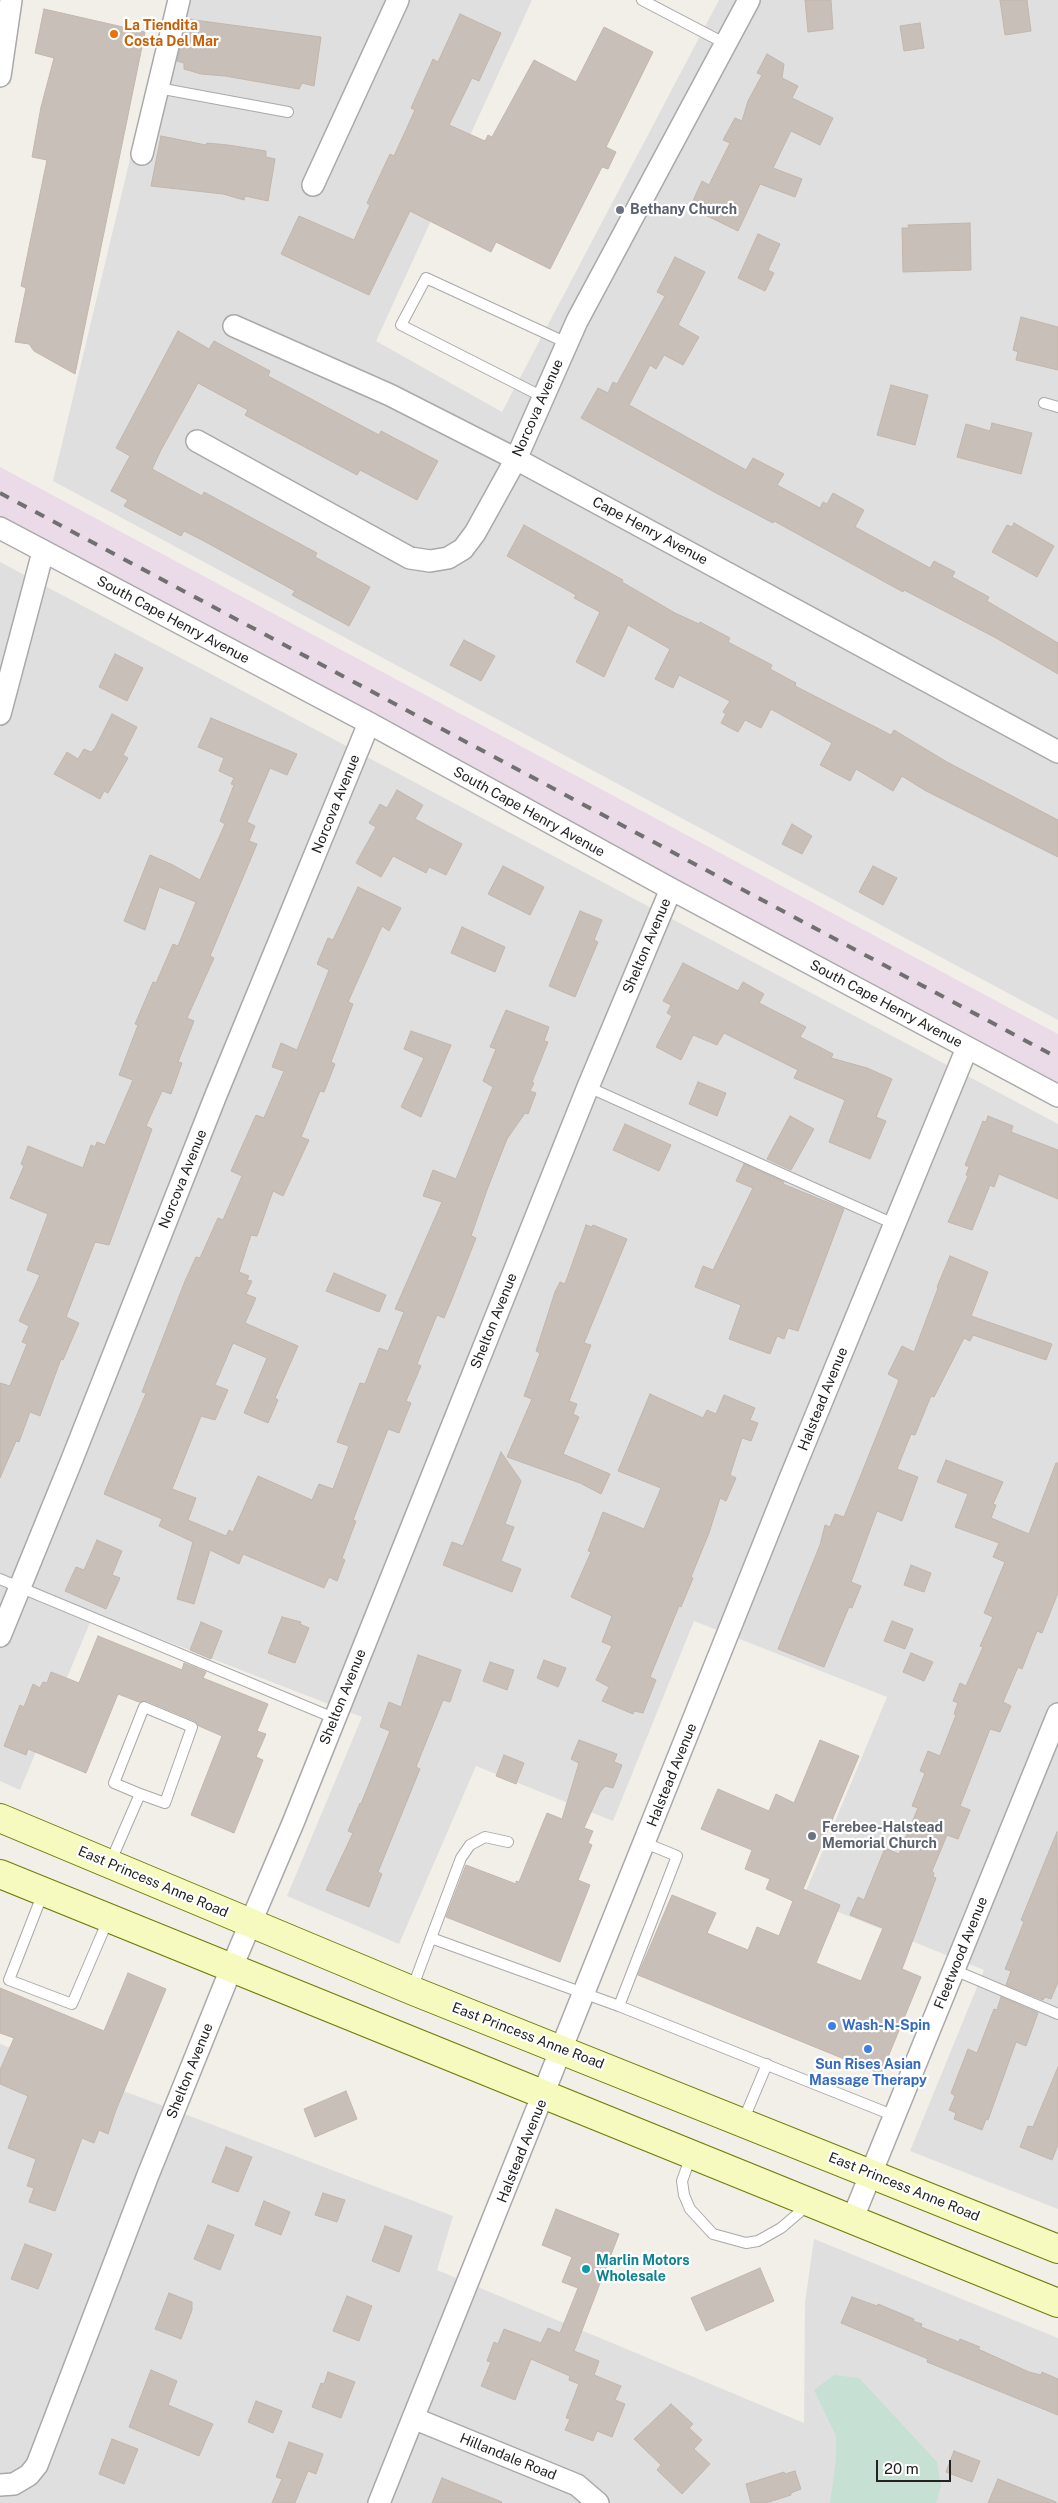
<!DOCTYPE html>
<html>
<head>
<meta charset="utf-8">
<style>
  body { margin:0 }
  #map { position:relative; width:1058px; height:2503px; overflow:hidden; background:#f2efe9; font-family:"Public Sans",sans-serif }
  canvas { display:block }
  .scale { position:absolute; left:876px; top:2460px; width:75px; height:22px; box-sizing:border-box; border:2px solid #222; border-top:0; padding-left:6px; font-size:15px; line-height:18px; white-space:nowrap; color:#222; -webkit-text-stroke:4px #fff; paint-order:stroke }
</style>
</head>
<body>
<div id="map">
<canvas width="1058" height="2503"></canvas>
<div class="scale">20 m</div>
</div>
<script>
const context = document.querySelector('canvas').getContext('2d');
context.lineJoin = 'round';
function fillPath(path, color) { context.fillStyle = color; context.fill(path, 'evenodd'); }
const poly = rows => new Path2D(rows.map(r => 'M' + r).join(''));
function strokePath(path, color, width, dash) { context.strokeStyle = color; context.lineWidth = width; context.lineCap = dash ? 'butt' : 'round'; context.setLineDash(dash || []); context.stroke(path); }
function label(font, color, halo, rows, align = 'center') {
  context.font = font + ' "Public Sans",sans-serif'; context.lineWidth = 4.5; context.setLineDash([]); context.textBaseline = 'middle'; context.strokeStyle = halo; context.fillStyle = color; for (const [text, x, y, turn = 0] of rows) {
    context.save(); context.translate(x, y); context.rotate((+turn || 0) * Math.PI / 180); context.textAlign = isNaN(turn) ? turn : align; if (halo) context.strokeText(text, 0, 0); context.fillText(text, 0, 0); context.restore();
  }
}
const residential = poly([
  [168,0,532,0,376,341,502,412,719,0,1058,0,1058,1020,53,481],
  [0,562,1058,1124,1058,2209,910,2151,984,1970,803,1898,887,1697,694,1621,613,1821,476,1766,399,1944,287,1896,362,1717,94,1613,20,1790,0,1781],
  [0,2044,453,2216,437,2270,804,2423,805,2303,814,2239,1058,2338,1058,2503,0,2503]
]);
const industrial = poly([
  [0,467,1058,1034,1058,1083,0,517]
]);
const wetland = poly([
  [834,2375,859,2378,937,2462,941,2486,936,2503,830,2503,836,2460,836,2436,814,2390]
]);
const building = poly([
  [805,0,831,0,833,29,808,32,805,0],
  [1000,0,1027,0,1031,31,1005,35,1000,0],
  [44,9,145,32,75,374,34,351,29,344,15,342,26,288,21,286,47,160,32,157,41,107,54,58,35,53,44,9],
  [460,14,501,33,479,81,472,78,449,125,485,141,488,135,492,137,534,60,576,82,604,27,653,52,606,147,616,152,608,169,602,167,550,269,496,242,491,252,410,211,369,295,281,254,299,216,354,240,370,205,367,203,390,154,394,156,415,110,411,108,433,59,438,62,460,14],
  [187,19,321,37,314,86,302,83,299,89,225,76,201,74,184,69,184,63,177,61,187,19],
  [920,23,924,48,904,51,900,26,920,23],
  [767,54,784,64,782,78,798,86,792,98,833,118,820,145,791,131,773,168,802,179,795,197,760,184,738,231,699,212,701,207,692,203,702,181,709,185,730,143,723,140,735,118,742,121,748,101,762,75,757,73,767,54],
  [161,136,206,145,207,143,228,145,266,151,266,157,275,159,268,201,245,196,244,200,223,194,151,186,161,136],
  [970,223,971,270,903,272,902,228,909,228,908,225,970,223],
  [758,234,780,244,768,270,774,273,765,291,738,278,758,234],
  [675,257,705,272,678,325,699,337,683,365,664,355,656,369,650,365,629,405,746,470,753,458,784,474,777,485,820,508,823,502,827,504,833,493,864,510,855,527,930,568,934,561,955,572,952,577,989,597,987,601,1058,643,1058,674,996,638,904,590,903,592,774,521,773,523,718,494,581,418,598,388,608,393,613,382,617,384,665,296,657,292,675,257],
  [1021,317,1058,327,1058,370,1016,360,1018,352,1013,350,1021,317],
  [178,331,209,349,214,341,270,371,268,376,379,435,381,431,438,461,417,500,360,470,357,475,245,415,248,410,198,383,161,450,152,469,202,496,204,492,317,553,315,557,370,587,349,626,292,595,295,591,202,540,184,531,181,536,124,506,128,500,111,491,130,456,116,448,178,331],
  [891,385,928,395,915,445,877,435,891,385],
  [992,423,1032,433,1021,474,957,457,966,424,990,431,992,423],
  [1014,523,1054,546,1037,577,992,552,1007,525,1012,527,1014,523],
  [524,525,623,580,622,582,675,613,699,624,700,622,730,638,728,642,772,665,770,669,796,683,795,686,891,735,894,730,947,762,1058,820,1058,857,926,791,902,776,893,791,856,769,850,781,820,765,832,743,771,709,761,728,745,720,738,732,721,723,726,714,723,712,730,701,679,675,673,688,655,679,670,649,628,625,604,677,576,662,600,612,574,598,576,595,507,556,524,525],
  [464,640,495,656,481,681,450,665,464,640],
  [115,654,143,668,127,701,99,687,115,654],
  [112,714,137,727,123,755,128,758,108,793,104,791,100,799,54,774,67,752,78,759,84,749,91,752,95,748,112,714],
  [211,718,297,754,287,775,270,768,247,822,255,826,249,841,257,844,210,956,214,958,187,1018,194,1021,178,1062,182,1063,171,1094,162,1091,146,1126,152,1129,109,1245,95,1242,66,1317,79,1323,63,1360,61,1359,40,1416,30,1412,19,1442,16,1441,0,1478,0,1383,10,1386,27,1344,22,1342,29,1326,19,1321,40,1275,27,1270,48,1214,10,1198,24,1166,21,1164,28,1146,83,1168,91,1145,95,1147,97,1142,105,1145,133,1080,119,1075,138,1025,135,1024,153,982,156,983,173,944,178,946,196,902,159,887,145,930,124,921,150,855,173,865,200,880,225,824,220,821,234,785,231,784,234,778,219,771,224,758,198,747,211,718],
  [397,790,423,805,415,819,462,844,446,875,429,867,426,873,395,857,393,856,381,877,356,863,376,827,369,823,380,804,387,808,397,790],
  [792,824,812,836,802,854,782,844,792,824],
  [503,866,544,887,530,915,488,894,503,866],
  [873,866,897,878,883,905,859,892,873,866],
  [358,887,401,908,389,931,382,926,348,1002,353,1004,331,1062,335,1064,324,1092,320,1091,301,1137,309,1140,283,1196,273,1191,257,1236,251,1235,239,1272,249,1276,247,1280,252,1281,246,1294,256,1298,245,1323,298,1346,275,1398,278,1400,268,1423,244,1413,267,1358,233,1343,215,1385,228,1390,215,1420,201,1416,172,1489,196,1498,188,1520,226,1536,229,1530,233,1532,258,1476,312,1500,319,1484,333,1489,349,1446,337,1442,360,1383,365,1384,379,1348,388,1351,404,1312,395,1309,442,1202,423,1196,433,1170,456,1179,493,1087,483,1081,496,1049,490,1047,506,1010,549,1027,544,1041,548,1042,532,1082,534,1083,530,1091,536,1093,528,1114,525,1113,507,1139,487,1190,471,1236,476,1238,452,1299,444,1318,437,1315,417,1364,421,1366,406,1401,411,1403,399,1433,388,1429,353,1520,356,1521,342,1558,345,1560,337,1581,329,1577,324,1588,243,1554,239,1564,210,1550,194,1604,177,1599,193,1542,159,1526,162,1519,104,1494,146,1393,142,1392,185,1281,196,1257,200,1258,218,1218,223,1220,242,1176,231,1171,256,1115,264,1118,284,1071,272,1067,281,1043,297,1050,329,970,317,964,328,938,333,940,358,887],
  [580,911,602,920,594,940,598,942,575,997,549,986,580,911],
  [462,927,505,947,495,972,451,953,462,927],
  [683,963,738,991,743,982,764,994,759,1003,806,1027,800,1037,833,1054,831,1058,867,1068,892,1079,876,1117,886,1121,870,1159,829,1142,845,1100,794,1078,798,1070,724,1033,717,1045,693,1035,681,1060,656,1047,672,1016,667,1013,671,1005,663,1001,683,963],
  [411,1031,451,1045,421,1117,401,1107,424,1058,404,1049,411,1031],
  [698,1082,726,1093,717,1116,689,1104,698,1082],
  [790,1116,814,1129,791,1170,767,1159,790,1116],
  [988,1116,1013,1126,1011,1132,1058,1150,1058,1199,999,1174,994,1187,990,1185,972,1230,948,1222,968,1176,966,1175,969,1167,965,1165,983,1121,986,1122,988,1116],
  [625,1124,671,1145,659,1171,613,1150,625,1124],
  [744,1164,784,1182,783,1184,844,1209,798,1331,788,1328,784,1339,777,1336,770,1354,729,1339,741,1305,695,1287,703,1266,713,1270,753,1188,736,1181,744,1164],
  [586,1225,592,1227,593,1225,627,1239,584,1343,591,1345,569,1401,577,1404,573,1414,579,1417,563,1454,610,1474,601,1494,580,1483,507,1457,532,1399,524,1396,540,1353,536,1351,555,1292,560,1282,565,1284,586,1225],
  [950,1256,988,1272,971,1316,1052,1344,1046,1360,973,1335,970,1341,964,1338,934,1397,931,1396,915,1435,911,1434,897,1469,918,1477,902,1521,877,1511,851,1582,861,1586,852,1608,849,1607,824,1667,778,1649,820,1545,825,1525,830,1527,835,1514,844,1517,899,1380,888,1374,902,1346,914,1352,938,1288,937,1287,950,1256],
  [334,1273,386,1295,379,1312,326,1291,334,1273],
  [650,1394,703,1418,707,1410,716,1414,724,1395,755,1408,750,1420,758,1423,751,1441,742,1438,730,1475,736,1478,726,1501,720,1498,709,1533,691,1577,693,1578,681,1607,679,1606,650,1677,656,1680,643,1713,634,1711,633,1714,602,1701,609,1687,596,1680,612,1646,602,1642,612,1616,571,1597,591,1552,588,1551,603,1512,644,1529,661,1488,618,1471,650,1394],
  [501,1452,521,1481,505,1524,514,1527,501,1561,521,1569,512,1592,443,1565,452,1542,463,1546,501,1452],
  [946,1460,1003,1482,993,1504,996,1505,991,1518,1029,1534,1056,1463,1058,1463,1058,1593,1042,1633,1037,1631,1022,1669,1018,1667,1003,1702,1011,1706,1000,1732,990,1729,960,1806,970,1810,958,1839,947,1835,932,1871,934,1873,933,1877,936,1878,902,1969,921,1977,881,2074,638,1975,672,1895,716,1913,707,1933,748,1950,757,1927,779,1936,793,1901,766,1889,770,1879,745,1869,752,1850,701,1829,718,1789,769,1811,776,1794,794,1803,820,1740,859,1756,803,1889,840,1905,816,1963,861,1981,883,1928,850,1915,858,1897,864,1900,885,1848,899,1854,918,1808,912,1806,925,1773,920,1771,928,1751,940,1756,956,1715,954,1714,958,1703,953,1701,960,1683,966,1686,983,1647,980,1646,993,1617,984,1613,1005,1562,993,1557,999,1543,955,1527,968,1494,937,1482,946,1460],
  [97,1540,122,1551,112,1575,120,1578,106,1609,65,1591,76,1567,84,1570,97,1540],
  [911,1565,931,1573,924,1592,904,1585,911,1565],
  [282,1617,301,1622,300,1624,309,1628,295,1663,268,1653,282,1617],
  [892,1621,913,1629,905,1649,884,1641,892,1621],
  [201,1622,222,1631,211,1659,190,1650,201,1622],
  [98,1636,182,1670,184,1663,206,1672,203,1678,268,1704,257,1731,266,1734,256,1757,263,1760,234,1833,191,1815,222,1736,199,1726,195,1721,147,1701,139,1702,118,1694,86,1773,28,1749,26,1755,4,1746,20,1705,24,1707,33,1684,40,1688,43,1682,47,1683,51,1672,79,1683,98,1636],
  [911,1653,933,1662,924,1681,903,1672,911,1653],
  [418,1655,461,1670,450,1702,443,1700,416,1767,420,1769,378,1872,382,1874,369,1907,326,1890,353,1833,348,1831,360,1803,361,1804,390,1731,380,1727,389,1702,401,1707,418,1655],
  [544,1660,566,1668,558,1687,537,1678,544,1660],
  [490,1662,514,1670,507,1690,483,1681,490,1662],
  [579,1740,617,1754,614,1762,622,1765,613,1788,605,1786,600,1792,584,1828,593,1831,588,1843,592,1845,578,1880,590,1885,560,1962,446,1917,466,1865,516,1884,516,1881,519,1882,547,1813,562,1819,579,1763,571,1759,579,1740],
  [504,1755,524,1763,516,1784,496,1776,504,1755],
  [1057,1832,1058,1982,1051,1999,1045,1997,1043,2000,1006,1985,1011,1971,1005,1969,1024,1922,1021,1920,1057,1832],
  [128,1973,166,1989,116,2110,108,2134,99,2130,94,2143,82,2138,55,2211,29,2202,34,2188,27,2186,36,2159,8,2148,28,2096,0,2084,0,2070,14,2038,0,2033,0,1988,104,2031,128,1973],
  [1001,1997,1038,2013,1026,2046,1016,2042,988,2120,986,2119,982,2130,954,2119,956,2113,949,2110,955,2096,951,2093,968,2049,977,2053,994,2009,997,2010,1001,1997],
  [1058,2067,1058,2145,1052,2160,1020,2147,1028,2126,1033,2127,1058,2067],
  [346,2091,357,2119,315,2137,304,2109,346,2091],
  [226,2147,252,2157,238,2192,212,2182,226,2147],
  [323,2193,345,2200,337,2222,315,2215,323,2193],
  [264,2201,290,2212,281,2235,255,2225,264,2201],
  [556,2209,619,2234,574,2351,599,2361,594,2375,621,2386,615,2400,625,2404,612,2437,597,2431,593,2441,565,2430,570,2419,566,2418,579,2384,569,2380,570,2376,531,2359,515,2400,481,2386,491,2362,487,2361,494,2342,498,2344,504,2329,541,2343,548,2328,560,2333,578,2288,562,2282,572,2257,542,2245,556,2209],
  [208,2225,234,2235,220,2270,194,2259,208,2225],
  [385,2226,412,2236,399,2272,372,2261,385,2226],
  [25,2244,52,2254,38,2289,11,2279,25,2244],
  [760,2268,774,2301,706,2331,691,2298,760,2268],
  [169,2293,192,2302,192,2310,181,2339,155,2329,169,2293],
  [347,2296,372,2306,359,2341,333,2331,347,2296],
  [852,2297,877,2306,878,2304,914,2319,913,2321,922,2324,921,2327,959,2342,960,2339,980,2347,978,2349,1029,2372,1041,2375,1042,2372,1058,2379,1058,2415,927,2362,928,2359,841,2323,852,2297],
  [151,2370,177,2381,168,2405,213,2424,199,2456,129,2427,151,2370],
  [328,2372,355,2382,341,2418,312,2407,321,2383,324,2384,328,2372],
  [256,2401,282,2411,273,2433,248,2422,256,2401],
  [671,2404,693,2424,689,2428,702,2440,694,2449,710,2464,682,2494,657,2470,661,2465,634,2439,671,2404],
  [112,2439,138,2449,124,2484,99,2474,112,2439],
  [289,2442,323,2454,316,2474,308,2471,295,2503,272,2503,282,2479,276,2477,289,2442],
  [954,2451,980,2461,972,2482,946,2472,954,2451],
  [795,2471,801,2489,791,2493,791,2495,766,2503,751,2503,746,2484,784,2472,785,2474,795,2471],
  [442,2478,502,2502,501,2503,432,2503,442,2478],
  [998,2479,1056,2502,1056,2503,988,2503,998,2479]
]);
const service = poly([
  [642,0,726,44],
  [158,88,288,112],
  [543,397,401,325,426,278,567,343],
  [1044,403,1058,407],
  [588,1087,894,1224],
  [0,1579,334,1718],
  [110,1863,140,1794,165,1803,192,1727,144,1707,114,1783,140,1794],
  [43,1893,9,1980,72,2004,108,1920],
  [431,1938,461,1858,470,1845,485,1837,508,1842],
  [954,1970,1058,2014],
  [412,1989,431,1938,619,2006,895,2116],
  [619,2006,677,1856,645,1843],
  [743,2121,767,2064],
  [691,2156,682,2181,684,2195,690,2209,713,2234,746,2243,758,2241,781,2228,808,2205]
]);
const minor = poly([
  [0,76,11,0],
  [142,154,179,0],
  [313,185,398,0],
  [234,326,390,395,516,459,1058,752],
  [197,441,410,558,430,561,448,558,463,549,475,533,516,459,577,321,749,0],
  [0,528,369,723,671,889,1058,1096],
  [0,714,43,552],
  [0,1636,71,1462,216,1095,369,723],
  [852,2220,1058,1714],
  [413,2418,577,2485,598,2503],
  [0,2485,14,2484,29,2475,37,2465,148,2175,231,1969,293,1823,588,1087,671,889],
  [379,2503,789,1481,967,1048]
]);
const secondary = poly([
  [0,1818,411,1990,1058,2249],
  [0,1874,1058,2303]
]);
const rail = poly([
  [0,493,1058,1058]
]);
const markers = [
  [114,34,5,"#e8710a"],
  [620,210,5,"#6b7280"],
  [812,1836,5,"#6b7280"],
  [832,2026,5,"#3f7fe0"],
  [868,2049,5,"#3f7fe0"],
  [586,2269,5,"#0f9aa8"]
];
const foodNames = [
  ["La Tiendita",124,26],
  ["Costa Del Mar",124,42]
];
const worshipNames = [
  ["Bethany Church",630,210],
  ["Ferebee-Halstead",822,1828],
  ["Memorial Church",822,1844]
];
const streetNames = [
  ["Norcova Avenue",538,408,-66],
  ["Cape Henry Avenue",650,531,28],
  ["South Cape Henry Avenue",173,620,28],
  ["Norcova Avenue",336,804,-68],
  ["South Cape Henry Avenue",529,812,29],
  ["Shelton Avenue",647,946,-67],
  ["South Cape Henry Avenue",886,1004,28],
  ["Norcova Avenue",183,1179,-68],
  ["Shelton Avenue",494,1321,-68],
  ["Halstead Avenue",823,1399,-68],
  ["Shelton Avenue",343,1697,-68],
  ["Halstead Avenue",672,1775,-68],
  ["East Princess Anne Road",153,1882,23],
  ["Fleetwood Avenue",961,1953,-68],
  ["East Princess Anne Road",528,2036,21],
  ["Shelton Avenue",190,2071,-68],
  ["Halstead Avenue",522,2151,-68],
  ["East Princess Anne Road",904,2187,22],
  ["Hillandale Road",508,2457,22]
];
const shopNames = [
  ["Wash-N-Spin",842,2026],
  ["Sun Rises Asian",868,2065,"center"],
  ["Massage Therapy",868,2081,"center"]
];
const cultureNames = [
  ["Marlin Motors",596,2261],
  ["Wholesale",596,2277]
];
fillPath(residential, '#e0dfdf');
fillPath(industrial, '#ebdbe8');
fillPath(wetland, '#c6e0d4');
fillPath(building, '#c7bfb8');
strokePath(building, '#c4b6ab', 1);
strokePath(service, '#a9a9a9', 12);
strokePath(minor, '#a9a9a9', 24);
strokePath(secondary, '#707d05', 30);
strokePath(service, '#fff', 10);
strokePath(minor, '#fff', 21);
strokePath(secondary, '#f7fabf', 28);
strokePath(rail, '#707070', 4, [10, 10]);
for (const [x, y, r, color] of markers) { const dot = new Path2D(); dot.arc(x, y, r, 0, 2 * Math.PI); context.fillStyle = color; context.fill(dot); strokePath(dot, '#fff', 2); }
label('bold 14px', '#c56008', '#fff', foodNames, 'left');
label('bold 14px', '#5b616d', '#fff', worshipNames, 'left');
label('14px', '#222', '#fff', streetNames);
label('bold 14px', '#366cbe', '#fff', shopNames, 'left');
label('bold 14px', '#0d838f', '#fff', cultureNames, 'left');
</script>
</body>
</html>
